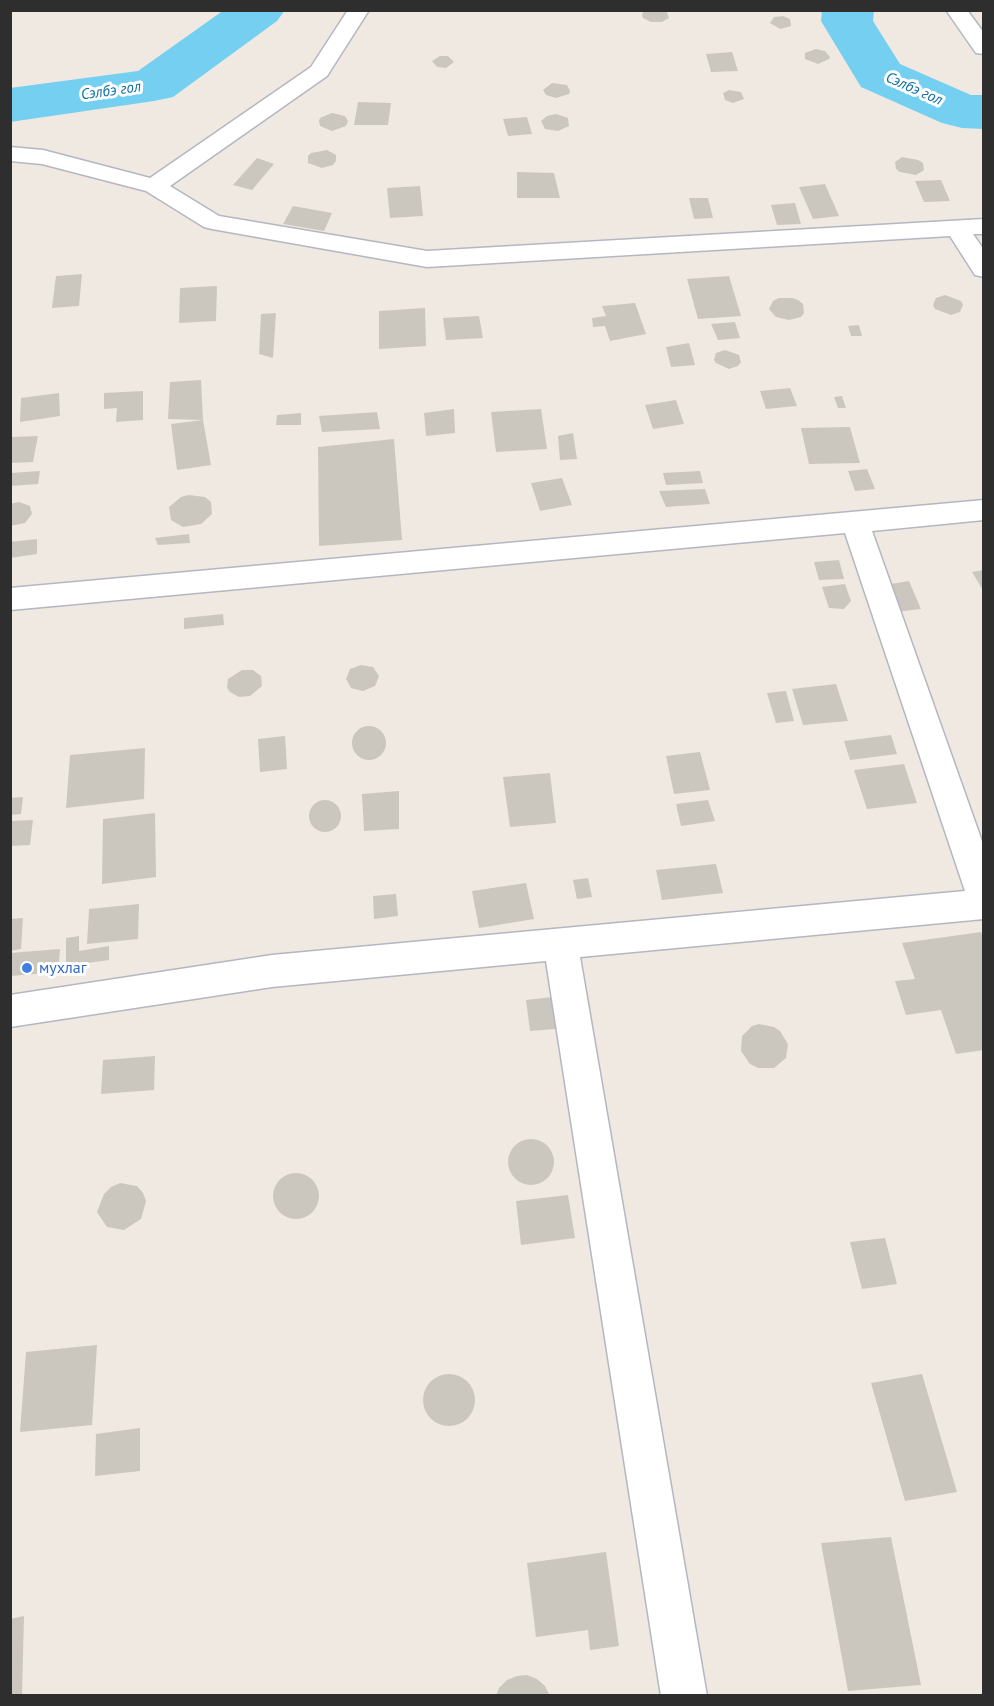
<!DOCTYPE html>
<html>
<head>
<meta charset="utf-8">
<style>
  body { margin:0 }
  #map { position:relative; width:994px; height:1706px; overflow:hidden; background:#efe9e1; font-family:"PT Sans",sans-serif }
  canvas { display:block }
  .frame { position:absolute; inset:0; border:12px solid #2e2e2e; pointer-events:none }
</style>
</head>
<body>
<div id="map">
<canvas width="994" height="1706"></canvas>
<div class="frame"></div>
</div>
<script>
const context = document.querySelector('canvas').getContext('2d');
context.lineJoin = 'round';
const poly = rows => new Path2D(rows.map(r => 'M' + r).join(''));
function fillPath(path, color) { context.fillStyle = color; context.fill(path, 'evenodd'); }
function strokePath(path, color, width, dash) { context.strokeStyle = color; context.lineWidth = width; context.lineCap = dash ? 'butt' : 'round'; context.setLineDash(dash || []); context.stroke(path); }
function label(font, color, halo, rows, align = 'center') {
  context.font = font + ' "PT Sans",sans-serif'; context.lineWidth = 6; context.setLineDash([]); context.textBaseline = 'middle'; context.strokeStyle = halo; context.fillStyle = color; for (const [text, x, y, turn = 0] of rows) {
    context.save(); context.translate(x, y); context.rotate((+turn || 0) * Math.PI / 180); context.textAlign = isNaN(turn) ? turn : align; if (halo) context.strokeText(text, 0, 0); context.fillText(text, 0, 0); context.restore();
  }
}
const river = poly([
  [224,10,285,10,277,21,173,97,154,101,10,122,10,88,138,71,224,10],
  [822,10,874,10,873,21,900,64,971,95,984,95,984,129,962,128,942,123,861,87,821,21,822,10]
]);
const building = poly([
  [644,10,666,10,669,18,662,22,651,22,643,18,642,15],
  [783,16,790,19,791,26,780,29,770,23,774,17],
  [816,49,825,51,830,57,829,59,818,64,805,59,805,53],
  [732,52,738,71,711,72,706,54],
  [440,56,448,56,454,62,446,68,437,67,432,61],
  [552,83,567,85,570,91,569,94,556,98,546,95,543,90],
  [729,90,741,92,744,99,733,103,725,100,723,93],
  [358,102,391,103,388,125,354,125],
  [332,113,345,116,348,121,346,126,332,131,320,126,319,121,320,118],
  [556,114,568,118,569,126,558,131,545,129,541,121,547,116],
  [527,117,532,134,508,136,503,119],
  [327,150,336,155,336,161,333,165,322,168,308,163,308,156,311,153],
  [902,157,918,160,923,163,924,170,916,175,900,172,896,169,895,162],
  [257,158,274,164,252,190,233,185],
  [517,172,554,173,560,198,517,198],
  [941,180,950,201,924,202,915,181],
  [825,184,839,216,813,219,799,187],
  [420,186,423,216,390,218,387,188],
  [689,198,708,198,713,218,694,219],
  [795,203,801,224,777,225,771,205],
  [293,206,332,213,324,231,283,224],
  [82,274,79,306,52,308,56,276],
  [729,276,741,316,698,319,687,279],
  [217,286,216,321,179,323,180,288],
  [945,295,961,301,963,305,960,312,951,315,935,309,933,305,936,298],
  [779,298,792,298,798,300,803,304,804,313,801,317,789,320,776,317,769,309,773,301],
  [635,303,646,334,610,341,605,326,593,327,592,318,606,316,602,306],
  [425,308,426,346,379,349,379,311],
  [276,313,273,358,259,354,261,314],
  [479,316,483,338,446,340,443,318],
  [735,322,740,338,718,340,711,324],
  [859,325,862,336,851,336,848,326],
  [689,343,695,365,671,367,666,347],
  [725,350,739,355,741,362,738,366,729,369,716,363,714,360,716,353],
  [201,380,203,420,211,465,177,470,171,424,203,420,168,419,170,382],
  [790,388,797,406,766,409,760,391],
  [143,391,143,420,116,422,117,408,104,409,104,393],
  [59,393,60,416,20,422,21,398],
  [842,396,846,408,838,408,834,397],
  [676,400,684,424,653,429,645,405],
  [454,409,455,433,426,436,424,413],
  [541,409,547,449,496,452,491,412],
  [377,412,380,429,322,432,319,416],
  [301,413,301,425,276,425,277,415],
  [850,427,860,463,809,464,801,428],
  [573,433,577,459,560,460,558,436],
  [38,436,33,462,10,463,10,437],
  [394,439,402,540,319,546,318,447],
  [867,469,875,489,855,491,848,471],
  [40,471,38,484,10,486,10,473],
  [700,471,703,483,666,485,663,473],
  [562,478,572,505,540,511,531,483],
  [705,489,710,504,666,507,659,491],
  [189,495,205,497,211,502,212,514,201,524,183,527,171,520,169,507,181,497],
  [19,502,30,506,32,514,25,523,10,526,10,504],
  [189,534,190,543,158,545,155,538],
  [37,539,37,554,10,558,10,542],
  [839,560,844,579,819,580,814,562],
  [984,570,984,592,972,572],
  [909,581,921,609,896,612,885,585],
  [845,584,851,601,844,609,829,608,822,587],
  [223,614,224,625,184,629,184,618],
  [361,665,373,667,379,676,375,686,363,691,351,688,346,679,350,669],
  [242,670,253,670,261,676,262,686,250,696,239,697,230,692,227,688,228,679],
  [836,684,848,721,803,725,792,689],
  [786,691,794,721,776,723,767,693],
  '352 743a17 17 0 1 1 34 0a17 17 0 1 1-34 0Z',
  [891,735,897,754,850,760,844,741],
  [285,736,287,769,260,772,258,739],
  [145,748,144,799,66,808,70,755],
  [700,752,710,790,674,794,666,756],
  [904,764,917,803,867,809,854,770],
  [550,773,556,823,510,827,503,777],
  [399,791,399,829,364,831,362,794],
  [23,797,21,814,10,815,10,798],
  [708,800,715,821,681,826,676,804],
  '309 816a16 16 0 1 1 32 0a16 16 0 1 1-32 0Z',
  [155,813,156,877,102,884,103,819],
  [33,820,30,845,10,846,10,821],
  [716,864,723,893,662,900,656,870],
  [588,878,592,897,577,899,573,880],
  [526,883,534,919,479,928,472,891],
  [396,894,398,916,374,919,373,896],
  [139,904,138,939,87,944,89,909],
  [23,918,21,949,10,951,10,919],
  [981,932,984,940,984,1050,956,1054,941,1010,906,1015,895,981,915,979,902,943],
  [79,936,79,951,109,946,109,960,66,966,66,938],
  [60,949,58,972,10,976,10,953],
  [552,997,556,1029,530,1031,526,1000],
  [759,1024,774,1027,780,1031,788,1044,786,1058,774,1068,758,1068,750,1064,741,1051,742,1036,752,1026],
  [155,1056,154,1090,101,1094,103,1060],
  '508 1162a23 23 0 1 1 46 0a23 23 0 1 1-46 0Z',
  '273 1196a23 23 0 1 1 46 0a23 23 0 1 1-46 0Z',
  [120,1183,137,1186,143,1193,146,1201,141,1219,124,1230,107,1227,97,1212,104,1194,111,1187],
  [568,1195,575,1238,521,1245,516,1201],
  [885,1238,897,1284,862,1289,850,1242],
  [97,1345,92,1425,20,1432,26,1352],
  '423 1400a26 26 0 1 1 52 0a26 26 0 1 1-52 0Z',
  [922,1374,957,1492,905,1501,871,1383],
  [140,1428,140,1471,95,1476,96,1434],
  [891,1537,921,1685,848,1691,821,1543],
  [606,1552,619,1646,590,1650,588,1630,536,1637,527,1563],
  [24,1616,22,1696,10,1696,10,1619],
  [527,1675,537,1679,545,1686,550,1696,496,1696,499,1688,507,1680,517,1676]
]);
const street = poly([
  [348,10,369,10,327,76,170,186,219,216,427,251,984,219,984,234,973,234,984,250,984,277,975,275,950,236,427,267,212,229,204,227,146,191,42,164,10,161,10,147,43,150,150,178,311,67,348,10],
  [946,10,967,10,984,33,984,54,976,53,946,10],
  [984,500,984,520,872,531,984,847,984,919,580,957,707,1696,661,1696,546,961,272,987,10,1027,10,995,272,955,965,891,845,533,10,610,10,588,984,500]
]);
const markers = [
  [27,968,6,"#3f7fe0"]
];
const farWaternames = [
  ["Сэлбэ гол",914,89,24],
  ["Сэлбэ гол",111,91,-8]
];
const shopNames = [
  ["мухлаг",39,968]
];
fillPath(river, '#75cff0');
fillPath(building, '#cbc7bf');
strokePath(street, '#b4b7c1', 3);
fillPath(street, '#fff');
for (const [x, y, r, color] of markers) { const dot = new Path2D(); dot.arc(x, y, r, 0, 2 * Math.PI); context.fillStyle = color; context.fill(dot); strokePath(dot, '#fff', 2); }
label('italic 15px', '#0d6fa3', '#fff', farWaternames);
label('16px', '#366cbe', '#fff', shopNames, 'left');
</script>
</body>
</html>
